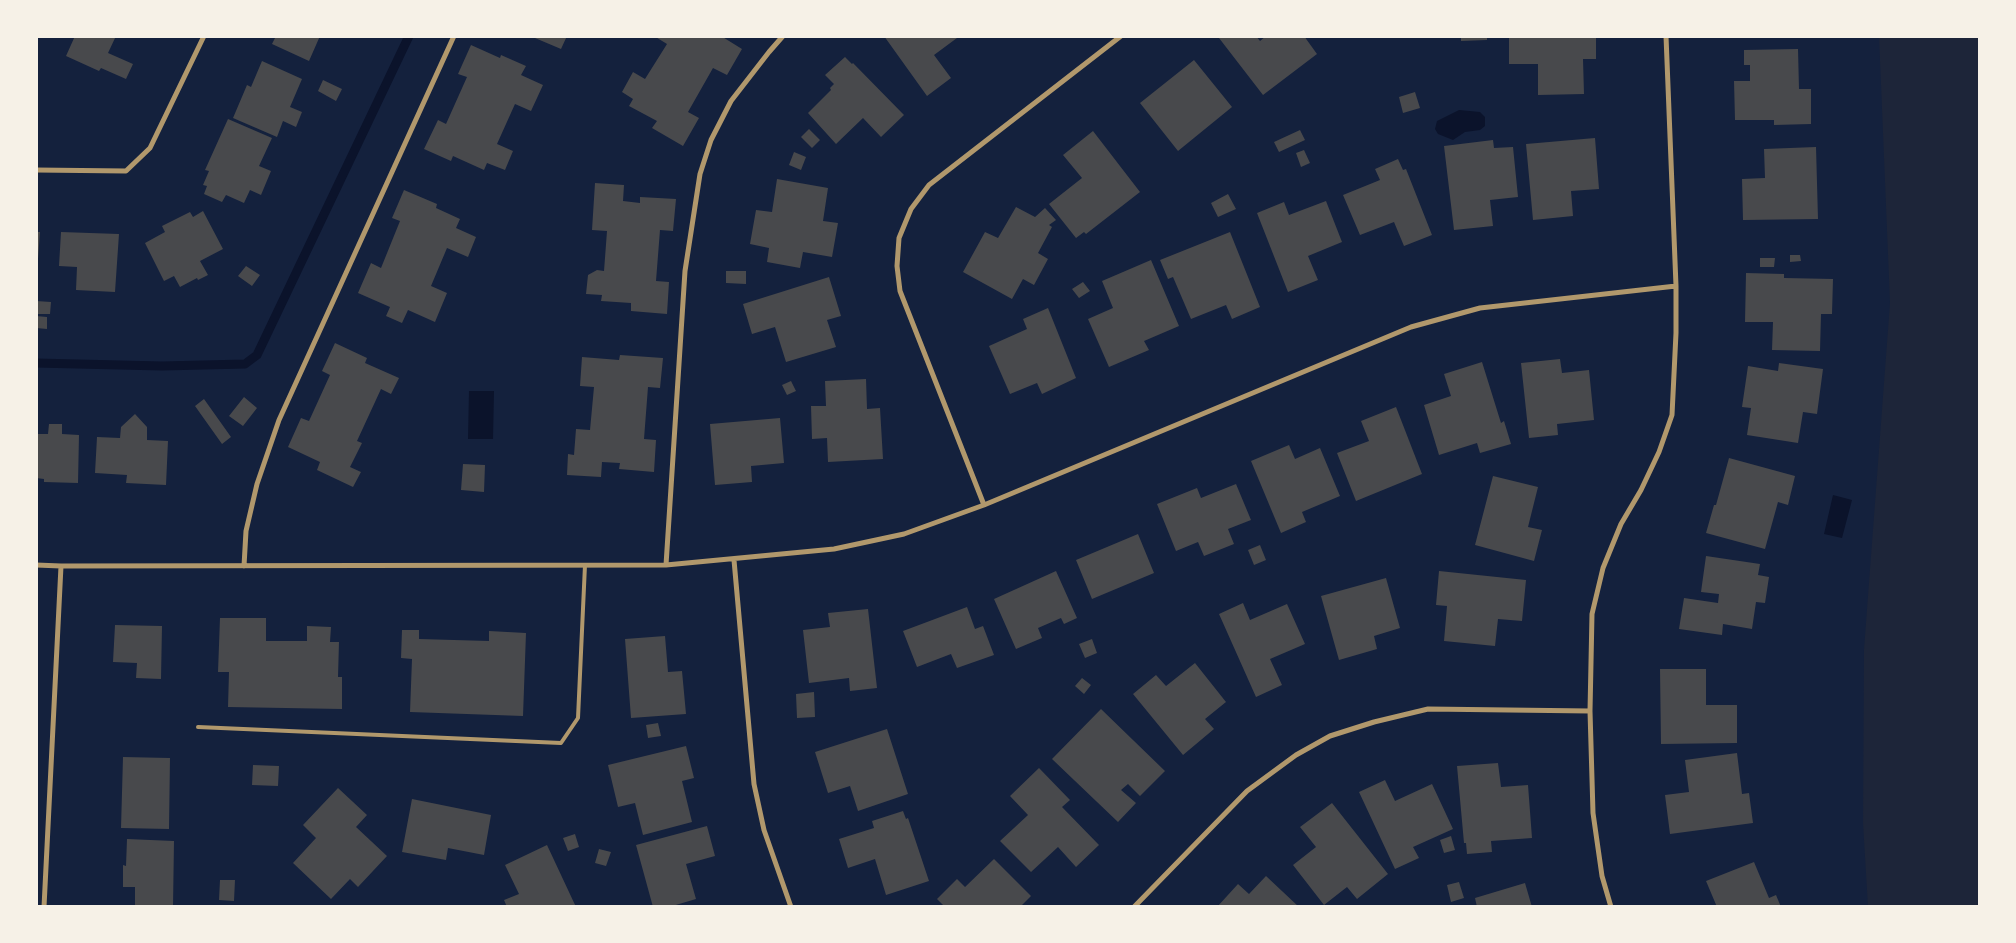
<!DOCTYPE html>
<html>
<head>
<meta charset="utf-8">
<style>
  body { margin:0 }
  #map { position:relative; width:2016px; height:943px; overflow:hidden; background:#14213d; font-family:Literata,serif }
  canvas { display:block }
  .frame { position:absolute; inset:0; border:38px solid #f6f1e7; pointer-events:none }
</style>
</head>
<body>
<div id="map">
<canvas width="2016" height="943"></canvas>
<div class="frame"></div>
</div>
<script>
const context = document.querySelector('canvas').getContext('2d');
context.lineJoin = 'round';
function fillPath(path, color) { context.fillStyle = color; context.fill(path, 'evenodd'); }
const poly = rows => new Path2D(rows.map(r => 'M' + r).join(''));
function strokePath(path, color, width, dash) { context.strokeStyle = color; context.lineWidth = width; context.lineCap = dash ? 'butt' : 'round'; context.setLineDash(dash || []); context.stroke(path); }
const green = poly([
  [1879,36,1980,36,1980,907,1868,907,1863,823,1864,649,1890,303]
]);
const water = poly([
  [1459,110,1480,112,1485,117,1485,126,1480,130,1465,132,1453,140,1438,134,1435,129,1437,121],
  [469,391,494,391,493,439,468,439],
  [1833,495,1852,500,1842,538,1824,534]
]);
const stream = poly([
  [36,363,162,366,245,364,257,355,409,36]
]);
const building = poly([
  [75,36,116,36,108,53,133,64,126,79,101,68,99,71,66,56],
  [276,36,320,36,309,61,272,44],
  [535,36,567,36,561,49,535,38],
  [654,36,721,36,742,49,727,75,713,68,688,112,699,118,683,146,652,128,657,121,629,106,633,99,622,92,633,72,645,79,667,44],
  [884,36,956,36,957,38,934,55,951,78,927,96],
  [1221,36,1256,36,1260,41,1266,36,1304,36,1317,54,1263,95,1219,38],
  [1461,36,1487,36,1487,40,1461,41],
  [1509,36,1596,36,1596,59,1583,59,1584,94,1538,95,1538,64,1509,64],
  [471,45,500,58,501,55,526,66,521,75,543,85,531,111,515,104,497,144,513,151,505,170,487,163,484,170,453,156,451,161,424,149,438,120,446,124,467,77,458,74],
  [1798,49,1799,89,1811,89,1811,124,1774,125,1774,120,1735,120,1734,81,1750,81,1750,65,1744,65,1744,50],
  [845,57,852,64,853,63,904,115,881,137,863,118,836,144,808,113,831,90,830,88,834,84,825,75],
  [1194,60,1232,107,1178,151,1140,103],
  [262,61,302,79,290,107,302,112,296,127,283,121,277,137,233,118,247,85,251,87],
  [323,80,342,89,336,101,318,91],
  [1415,92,1420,108,1403,113,1399,97],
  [228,119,272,138,259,166,271,171,261,195,250,190,244,203,226,195,222,202,204,194,207,186,203,185,209,171,205,170],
  [809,129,820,140,812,148,801,137],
  [1300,130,1305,140,1279,152,1274,142],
  [1093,131,1140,192,1086,234,1084,232,1076,238,1049,204,1082,178,1063,155],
  [1595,138,1599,189,1571,191,1573,216,1533,220,1526,144],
  [1493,140,1494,148,1513,147,1518,197,1490,200,1493,226,1454,230,1444,146],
  [1816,147,1818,219,1743,220,1742,179,1765,178,1764,149],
  [1304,150,1310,163,1301,167,1296,153],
  [794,152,806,157,801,170,789,165],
  [1398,159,1403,170,1406,169,1432,235,1404,246,1394,222,1360,235,1343,195,1380,180,1375,169],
  [777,179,828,188,823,221,838,223,832,257,803,252,800,268,767,262,769,248,750,244,756,210,772,212],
  [595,183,624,185,623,201,640,203,640,197,676,199,673,231,660,230,656,281,669,282,667,314,631,311,631,303,601,301,602,295,586,294,588,275,597,270,604,271,607,231,592,230],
  [404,190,437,204,436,208,460,219,456,228,476,237,468,257,447,248,431,286,447,293,435,322,408,310,402,323,386,316,390,307,358,293,371,263,381,268,400,221,392,218],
  [1228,194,1236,209,1218,217,1211,203],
  [1326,201,1342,242,1308,256,1318,280,1288,292,1257,213,1284,202,1289,215],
  [1016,207,1035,217,1045,208,1056,220,1049,225,1052,227,1038,253,1048,259,1034,285,1023,279,1012,299,963,272,985,232,998,238],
  [203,211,223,249,200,261,208,275,198,280,197,278,180,287,174,276,164,281,145,243,165,232,162,226,190,212,193,217],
  [36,232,40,232,38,259,36,259],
  [61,232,119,234,115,292,76,290,77,267,59,266],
  [1230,232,1260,307,1232,319,1226,305,1191,319,1173,277,1168,279,1160,260],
  [1790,255,1800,255,1801,261,1790,262],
  [1760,258,1775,258,1774,267,1760,267],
  [1151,260,1179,326,1144,341,1149,350,1109,367,1088,319,1113,308,1102,281],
  [246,266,260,275,252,286,238,276],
  [726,271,746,271,746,284,726,283],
  [1746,273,1784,274,1784,278,1833,279,1832,314,1821,314,1820,351,1772,350,1773,322,1745,322],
  [829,277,841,316,827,320,836,347,786,362,775,327,752,334,743,304],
  [1083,282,1090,291,1079,298,1072,289],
  [36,301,51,302,50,314,36,314],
  [1048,308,1076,378,1042,394,1037,383,1010,394,989,346,1027,329,1023,319],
  [36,316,47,317,47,329,36,328],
  [335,343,367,358,365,363,399,378,391,394,381,389,357,441,362,443,350,467,361,472,353,487,317,470,320,462,288,447,301,418,309,421,330,375,322,371],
  [620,355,663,358,660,388,648,387,644,439,656,440,654,472,619,469,620,463,602,462,601,477,567,475,568,454,574,455,576,429,590,430,594,387,580,386,582,357,619,360],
  [1560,359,1562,373,1589,370,1594,420,1557,424,1558,435,1529,438,1521,363],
  [1482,362,1501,423,1504,421,1511,444,1480,453,1477,443,1439,455,1424,405,1451,396,1444,374],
  [1779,363,1823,369,1817,414,1803,412,1798,443,1747,435,1751,408,1742,407,1748,366,1778,371],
  [866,379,867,409,880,408,883,459,828,462,827,438,812,439,811,406,826,406,825,381],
  [791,381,796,391,787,395,782,385],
  [244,397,257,408,243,426,229,416],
  [204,399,231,437,222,444,195,406],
  [1396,407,1422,474,1356,501,1337,453,1369,441,1361,421],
  [135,414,147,427,147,440,168,441,166,485,126,483,127,475,95,473,97,437,120,438,121,427],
  [780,418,784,463,751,466,752,482,715,485,710,424],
  [49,424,62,424,62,434,79,435,78,483,44,482,44,479,36,478,36,434,48,434],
  [1289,445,1295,459,1320,448,1340,496,1302,512,1306,522,1281,533,1251,461],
  [1729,458,1795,476,1788,505,1778,502,1765,549,1706,533,1714,505,1716,505],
  [463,464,485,465,484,492,461,490],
  [1493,476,1538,487,1528,527,1542,530,1534,561,1475,545],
  [1236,484,1251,520,1228,529,1234,544,1204,556,1198,542,1176,551,1157,504,1197,488,1201,498],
  [1138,534,1154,573,1092,599,1076,560],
  [1260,545,1266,560,1254,565,1248,550],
  [1706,556,1760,564,1758,575,1769,577,1765,603,1756,602,1752,629,1723,624,1722,635,1679,629,1684,598,1718,603,1719,594,1701,592],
  [1056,571,1077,618,1064,624,1061,618,1038,628,1042,638,1016,649,994,599],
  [1439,571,1526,580,1522,621,1498,619,1495,646,1444,641,1447,606,1436,605],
  [1386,578,1400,628,1374,636,1377,649,1339,660,1321,596],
  [1243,603,1250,620,1287,604,1305,644,1270,659,1282,685,1256,697,1219,614],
  [967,607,975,629,983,626,994,655,957,668,951,654,917,667,903,631],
  [868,609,877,688,850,691,849,678,809,683,803,630,830,627,828,613],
  [220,618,266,618,266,641,307,641,307,626,331,627,330,642,339,642,338,677,342,677,342,709,228,707,229,672,218,672],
  [115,625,162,626,161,679,136,678,137,663,113,662],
  [402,630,419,630,419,639,489,641,489,631,526,633,523,716,410,712,412,659,401,658],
  [665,636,668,672,682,671,686,714,631,718,625,639],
  [1092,639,1097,653,1085,658,1079,644],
  [1195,663,1226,702,1205,719,1214,729,1183,755,1133,694,1156,675,1166,686],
  [1660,669,1706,669,1706,705,1737,705,1737,743,1661,744],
  [1082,678,1091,685,1084,694,1075,686],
  [814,692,815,717,797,718,796,694],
  [1101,709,1165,771,1140,796,1128,784,1121,790,1136,803,1118,822,1052,759],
  [658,723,661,736,648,738,646,725],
  [887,729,908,794,858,811,850,786,828,793,815,752],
  [686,746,694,778,682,781,692,822,643,835,635,803,618,807,608,765],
  [1737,753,1742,794,1749,793,1753,823,1670,834,1665,795,1689,792,1685,760],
  [123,757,170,758,169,829,121,828],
  [1498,763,1501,787,1528,785,1532,838,1491,841,1492,852,1467,854,1466,843,1464,843,1457,766],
  [253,765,279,766,278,786,252,785],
  [1039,768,1070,800,1062,807,1099,845,1076,867,1058,847,1031,872,1000,841,1028,815,1010,796],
  [1385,780,1395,801,1432,784,1453,829,1413,847,1419,858,1395,869,1359,792],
  [338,788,367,815,356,827,387,856,358,887,350,879,331,899,293,863,316,838,303,825],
  [412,799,491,815,484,855,448,848,446,860,402,852],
  [1332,803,1388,874,1357,899,1347,887,1324,905,1293,865,1316,847,1300,827],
  [903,811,906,819,908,818,929,881,886,895,875,859,848,868,839,839,874,828,872,821],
  [707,826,715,856,686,864,696,899,669,907,653,907,636,845],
  [575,834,579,847,568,851,563,838],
  [1451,836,1455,850,1444,853,1440,840],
  [127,839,174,841,173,907,135,907,135,887,123,887,123,865,126,866],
  [547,845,576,907,507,907,504,900,519,894,505,865],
  [599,849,611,852,606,866,595,863],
  [994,859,1031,896,1020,907,945,907,937,899,957,879,965,887],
  [1754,862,1769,898,1776,895,1781,907,1717,907,1706,881],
  [1266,876,1299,907,1217,907,1238,884,1249,894],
  [220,880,235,880,234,901,219,900],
  [1459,882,1464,898,1451,902,1447,885],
  [1525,883,1532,907,1477,907,1475,898]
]);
const service = poly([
  [198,727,561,743,578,718,585,565]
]);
const minor = poly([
  [36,170,126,171,150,148,204,36],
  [984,505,900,291,897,266,899,238,911,209,929,185,1121,36],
  [734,560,754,784,764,830,791,907],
  [36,565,61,566,666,565,834,549,904,534,984,505,1411,327,1480,308,1676,286],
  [666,565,685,271,700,174,711,140,731,101,769,52,783,36],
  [244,566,246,531,257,484,279,420,454,36],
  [44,907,61,566],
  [1134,907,1247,791,1296,755,1330,736,1374,722,1428,709,1590,711],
  [1611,907,1602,876,1593,813,1590,711,1592,614,1603,568,1621,524,1641,490,1659,452,1672,415,1676,333,1676,286,1666,36]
]);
fillPath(green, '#1d2539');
fillPath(water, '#0b132b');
strokePath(stream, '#0b132b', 9);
fillPath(building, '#48494c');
strokePath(service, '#b1986c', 4);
strokePath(minor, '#b1986c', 5);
</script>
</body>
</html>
